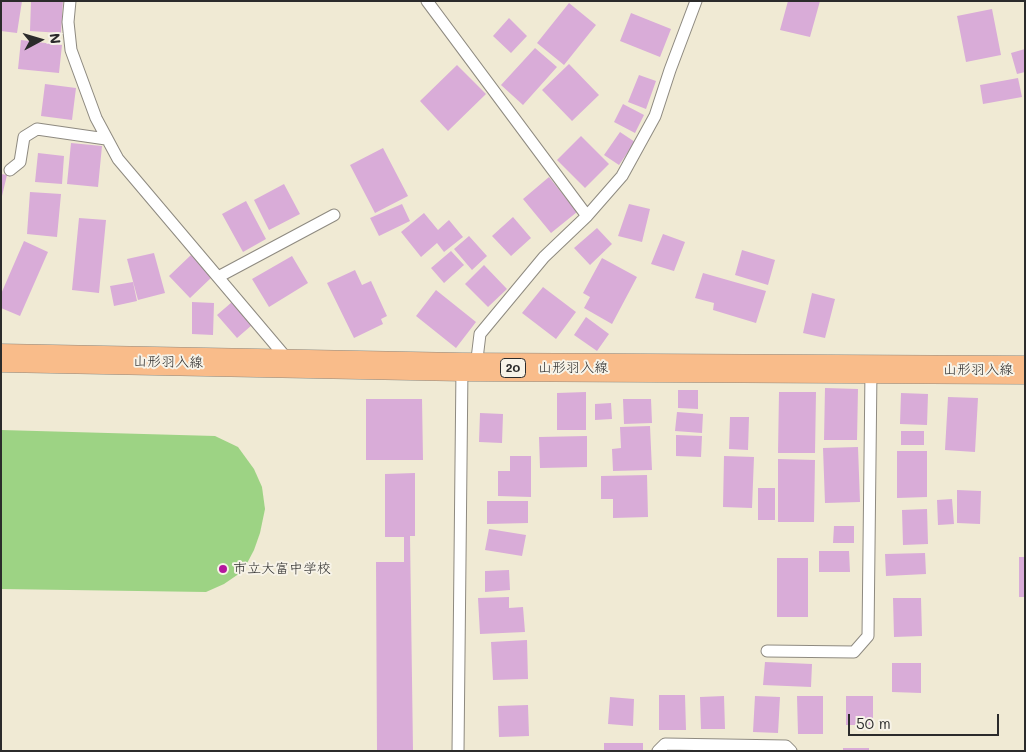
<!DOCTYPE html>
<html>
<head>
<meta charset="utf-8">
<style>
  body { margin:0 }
  #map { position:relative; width:1026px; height:752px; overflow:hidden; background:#f0ead4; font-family:Mali,sans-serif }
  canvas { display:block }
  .frame { position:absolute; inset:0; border:2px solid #2b2b2b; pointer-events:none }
  .north { position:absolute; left:15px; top:15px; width:50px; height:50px; -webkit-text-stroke:4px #f7f3e8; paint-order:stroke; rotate:84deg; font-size:14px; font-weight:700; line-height:20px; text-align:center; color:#2b2b2b }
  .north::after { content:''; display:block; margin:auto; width:18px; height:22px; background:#2b2b2b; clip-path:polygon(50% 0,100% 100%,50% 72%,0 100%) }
  .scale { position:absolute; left:848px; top:714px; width:151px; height:22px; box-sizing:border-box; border:2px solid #2b2b2b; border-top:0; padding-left:6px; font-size:15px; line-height:18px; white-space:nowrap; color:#2b2b2b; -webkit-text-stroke:4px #f7f3e8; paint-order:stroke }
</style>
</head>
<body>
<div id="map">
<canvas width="1026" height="752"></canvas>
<div class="frame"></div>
<div class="north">N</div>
<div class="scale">50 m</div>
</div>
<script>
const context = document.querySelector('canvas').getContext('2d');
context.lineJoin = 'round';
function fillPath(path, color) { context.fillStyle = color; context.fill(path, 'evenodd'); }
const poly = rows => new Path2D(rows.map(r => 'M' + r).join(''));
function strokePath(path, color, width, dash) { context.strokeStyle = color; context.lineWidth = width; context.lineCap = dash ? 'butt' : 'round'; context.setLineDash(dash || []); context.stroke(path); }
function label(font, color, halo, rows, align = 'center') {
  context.font = font + ' Mali,"Klee One",sans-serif'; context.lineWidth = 4; context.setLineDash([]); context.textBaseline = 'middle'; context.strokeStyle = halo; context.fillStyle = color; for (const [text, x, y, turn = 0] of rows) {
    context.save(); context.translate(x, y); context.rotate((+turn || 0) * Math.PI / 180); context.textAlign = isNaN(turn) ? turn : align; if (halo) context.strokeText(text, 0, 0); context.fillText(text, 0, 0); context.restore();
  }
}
const green = poly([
  [1,430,215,436,238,447,254,469,262,487,265,509,260,533,254,550,243,571,224,584,206,592,1,589]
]);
const building = poly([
  [1,1,22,1,17,33,1,31],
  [31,1,63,1,61,33,30,31],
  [788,1,820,1,810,37,780,30],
  [569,3,596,25,564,65,537,43],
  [992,9,1001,55,966,62,957,16],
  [631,13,671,29,660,57,620,41],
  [509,18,527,36,511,53,493,36],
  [21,40,62,45,59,73,18,69],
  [535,48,557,67,523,105,501,85],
  [1025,49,1025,72,1017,74,1011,53],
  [569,64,599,95,572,121,542,90],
  [457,65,486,94,448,131,420,101],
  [639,75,656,81,646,109,628,102],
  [1018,78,1022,97,983,104,980,85],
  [45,84,76,88,72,120,41,116],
  [623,104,644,115,635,133,614,122],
  [620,132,635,142,619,165,604,155],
  [581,136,609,164,585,188,557,160],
  [71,143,102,146,98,187,67,184],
  [383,148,408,196,375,213,350,165],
  [38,153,64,156,62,184,35,182],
  [1,174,7,175,2,196,1,195],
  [549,177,577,212,551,233,523,199],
  [284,184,300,214,269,230,254,200],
  [30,192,61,194,57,237,27,234],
  [246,201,266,239,243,252,222,214],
  [402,204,410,221,379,236,370,218],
  [629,204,650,209,642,242,618,236],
  [424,213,438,230,449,220,463,237,444,252,437,243,421,257,401,232],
  [513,217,531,238,511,256,492,236],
  [79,218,106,220,99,293,72,290],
  [597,228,612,244,590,265,574,248],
  [663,234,685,242,674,271,651,264],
  [469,236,487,256,472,270,454,249],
  [24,241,48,252,20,316,1,308,1,294],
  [742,250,775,260,768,285,735,275],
  [451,251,464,265,444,283,431,268],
  [154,253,165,293,138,300,127,259],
  [191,255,212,277,190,298,169,276],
  [292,256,308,283,269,307,252,279],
  [602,258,637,277,612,324,584,308,590,297,583,293],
  [484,265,507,289,488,307,465,284],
  [355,270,362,285,371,281,387,316,381,319,383,324,354,338,327,283],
  [703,273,766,291,756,323,713,310,714,303,695,298],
  [133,282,137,301,114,306,110,286],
  [543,287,576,312,556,339,522,313],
  [436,290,476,322,456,348,416,316],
  [812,293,835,299,825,338,803,333],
  [192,302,214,303,213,335,192,334],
  [232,302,252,325,237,338,217,315],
  [586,317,609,334,597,351,574,335],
  [825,388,858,389,857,440,824,440],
  [678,390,698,390,698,409,678,408],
  [586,392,586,430,557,430,557,393],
  [779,392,816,392,815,453,778,453],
  [901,393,928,394,927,425,900,424],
  [948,397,978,398,975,452,945,450],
  [366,399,422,399,423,460,366,460],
  [623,399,651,399,652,423,624,424],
  [611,403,612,419,595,420,595,404],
  [677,412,703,414,702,433,675,431],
  [480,413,503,414,502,443,479,442],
  [730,417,749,417,748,450,729,449],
  [650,426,652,470,613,471,612,449,621,448,620,427],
  [901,431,924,431,924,445,901,445],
  [676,435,702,436,701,457,676,456],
  [587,436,587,467,540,468,539,437],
  [858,447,860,502,825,503,823,448],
  [897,451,927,451,927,497,897,498],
  [510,456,531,456,531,497,498,496,498,471,510,471],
  [724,456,754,457,752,508,723,507],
  [778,459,815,460,814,522,778,522],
  [415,473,415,536,410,536,413,751,377,751,376,562,404,562,404,537,385,537,385,474],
  [647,475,648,517,613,518,613,499,601,499,601,476],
  [758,488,775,488,775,520,758,520],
  [957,490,981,491,980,524,957,523],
  [952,499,954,524,938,525,937,500],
  [487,501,528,501,528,523,487,524],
  [927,509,928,544,903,545,902,510],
  [834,526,854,526,854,543,833,543],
  [489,529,526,535,522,556,485,550],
  [819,551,849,551,850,572,819,572],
  [925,553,926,574,886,576,885,554],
  [1019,557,1025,557,1025,597,1019,597],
  [777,558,808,558,808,617,777,617],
  [509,570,510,590,485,592,485,571],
  [509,597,509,608,523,607,525,632,480,634,478,598],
  [893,598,921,598,922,636,894,637],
  [527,640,528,679,493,680,491,642],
  [765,662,812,664,811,687,763,685],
  [892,663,921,663,921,693,892,692],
  [659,695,685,695,686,730,659,730],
  [724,696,725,729,701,729,700,697],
  [755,696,780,697,778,733,753,732],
  [797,696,823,696,823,734,798,734],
  [846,696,873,696,873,725,846,725],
  [610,697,634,699,633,726,608,724],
  [528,705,529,736,499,737,498,706],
  [604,743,643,743,643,751,604,751],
  [843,748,869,748,869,751,843,751]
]);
const lane = poly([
  [70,1,68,22,71,50,96,118,118,159,289,361],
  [427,1,587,216],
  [10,170,20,162,24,137,37,129,106,139],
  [218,277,334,215],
  [476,367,480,334,544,257,587,216,622,176,655,116,670,70,696,1],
  [767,651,854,652,868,636,871,370],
  [458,751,462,367],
  [658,751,665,744,786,746,791,751]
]);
const primary = poly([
  [1,358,462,367,1025,370]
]);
const markers = [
  [223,569,5,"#b5179e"]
];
const shields = [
  [513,368,25]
];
const shieldNames = [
  ["20",513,368]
];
const streetNames = [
  ["山形羽入線",168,362,1],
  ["山形羽入線",573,368],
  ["山形羽入線",978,370]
];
const poiNames = [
  ["市立大富中学校",233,569]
];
fillPath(green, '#9dd384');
fillPath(building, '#d9acd8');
strokePath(lane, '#8e8a80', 13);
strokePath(primary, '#8e8a80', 29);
strokePath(lane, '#fff', 11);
strokePath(primary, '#f9bc8a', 28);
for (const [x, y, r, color] of markers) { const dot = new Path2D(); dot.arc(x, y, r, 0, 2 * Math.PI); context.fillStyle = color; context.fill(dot); strokePath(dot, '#f7f3e8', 2); }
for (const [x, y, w] of shields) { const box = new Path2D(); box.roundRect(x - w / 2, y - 9.5, w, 19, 4); context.fillStyle = '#f7f3e8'; context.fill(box); strokePath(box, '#2b2b2b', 1); }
label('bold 12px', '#2b2b2b', null, shieldNames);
label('14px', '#2b2b2b', '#f7f3e8', streetNames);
label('14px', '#2b2b2b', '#f7f3e8', poiNames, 'left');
</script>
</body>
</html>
